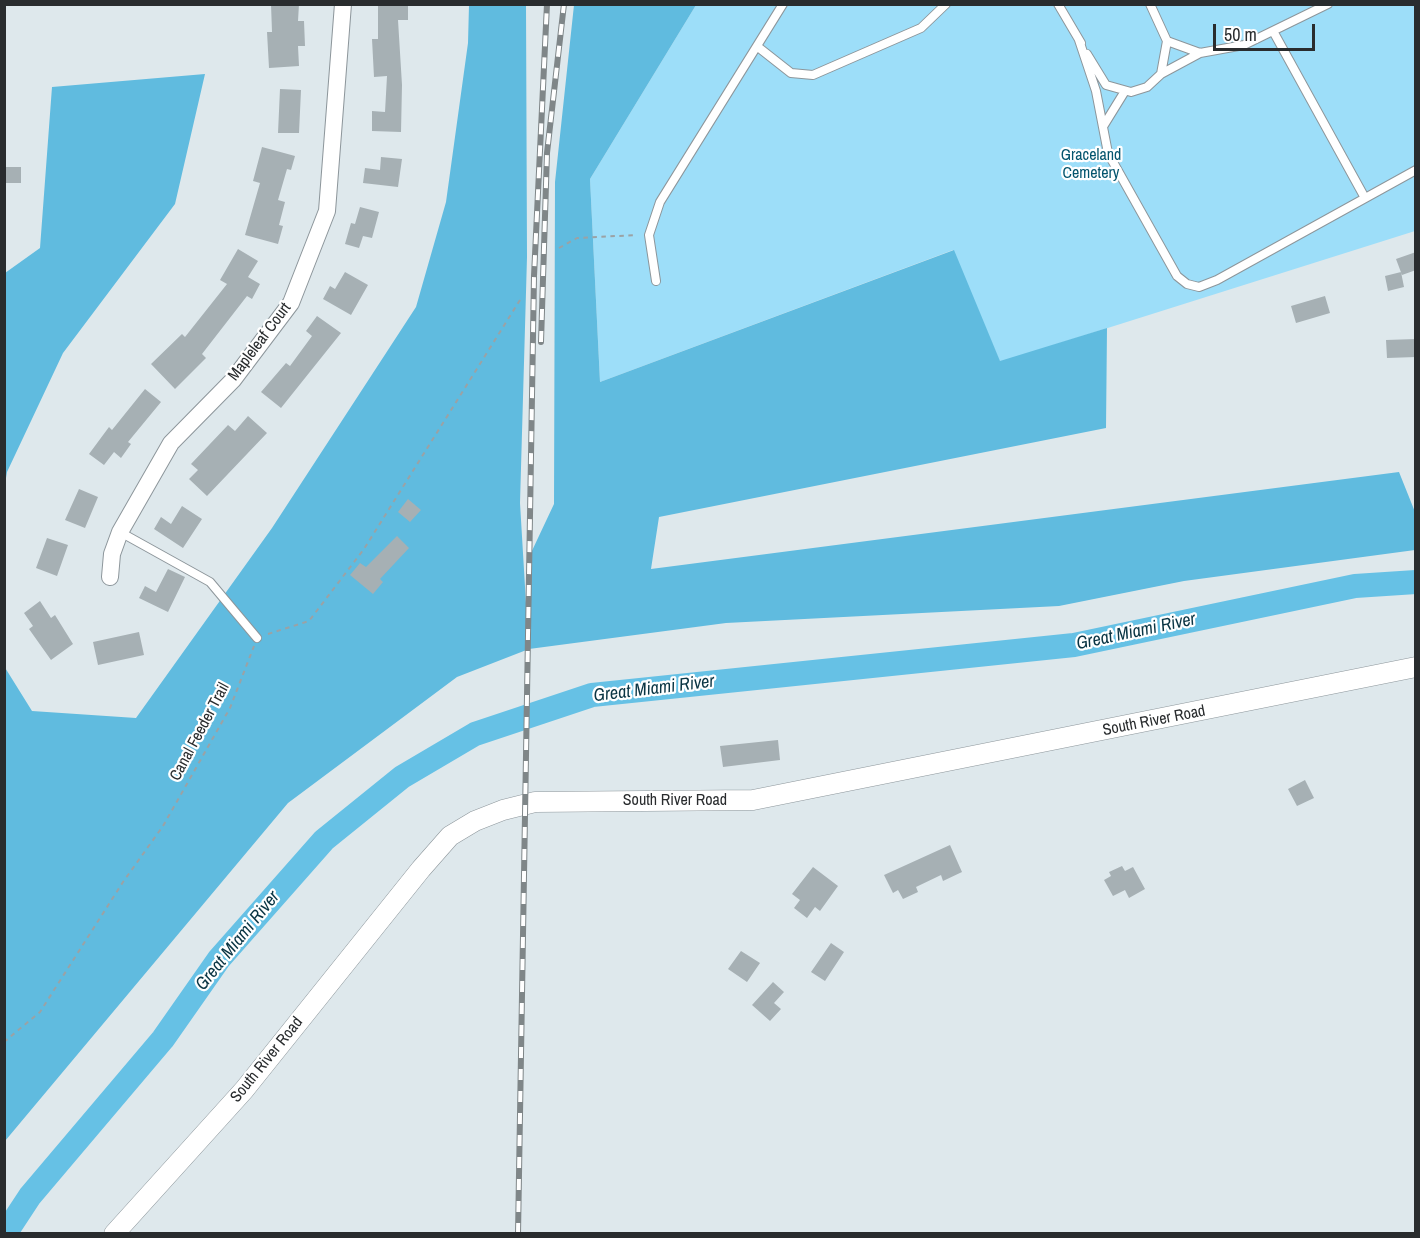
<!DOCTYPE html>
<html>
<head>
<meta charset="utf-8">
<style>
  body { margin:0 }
  #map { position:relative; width:1420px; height:1238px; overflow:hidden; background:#dee8ec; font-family:"Archivo Narrow",sans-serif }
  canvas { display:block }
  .frame { position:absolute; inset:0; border:6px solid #292c2e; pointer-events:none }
  .scale { position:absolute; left:1213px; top:24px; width:102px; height:27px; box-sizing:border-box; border:3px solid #292c2e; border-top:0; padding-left:8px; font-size:18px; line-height:21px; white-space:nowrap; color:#292c2e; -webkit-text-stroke:4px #fff; paint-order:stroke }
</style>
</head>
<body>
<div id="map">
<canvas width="1420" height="1238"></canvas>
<div class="frame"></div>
<div class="scale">50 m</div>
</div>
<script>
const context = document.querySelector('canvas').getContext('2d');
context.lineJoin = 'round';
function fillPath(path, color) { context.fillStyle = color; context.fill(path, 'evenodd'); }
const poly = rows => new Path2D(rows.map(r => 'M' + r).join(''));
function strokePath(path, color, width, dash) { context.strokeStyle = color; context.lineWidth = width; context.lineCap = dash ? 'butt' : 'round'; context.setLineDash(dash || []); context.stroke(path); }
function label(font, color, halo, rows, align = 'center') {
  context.font = font + ' "Archivo Narrow",sans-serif'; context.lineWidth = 4.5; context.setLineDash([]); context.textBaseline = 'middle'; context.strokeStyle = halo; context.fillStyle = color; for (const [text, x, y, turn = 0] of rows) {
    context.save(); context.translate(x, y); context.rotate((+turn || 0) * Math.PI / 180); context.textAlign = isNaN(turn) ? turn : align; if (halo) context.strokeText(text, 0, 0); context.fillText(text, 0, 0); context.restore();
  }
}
const green = poly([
  [696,5,1415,5,1415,231,1000,362,953,250,600,382,590,179]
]);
const forest = poly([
  [469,5,526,5,527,257,520,503,528,637,530,555,554,504,555,182,574,5,696,5,590,179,600,382,954,250,1000,361,1107,328,1106,428,659,517,651,569,1399,472,1415,512,1415,550,1184,581,1059,606,726,623,529,649,457,677,288,803,5,1141,4,666,32,711,136,718,272,528,416,307,446,202,468,43],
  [205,74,175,204,63,353,7,472,5,484,5,273,40,248,52,87]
]);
const river = poly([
  [5,1234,30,1196,163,1039,219,959,324,840,402,777,475,734,592,695,1074,645,1355,586,1416,582]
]);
const building = poly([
  [271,4,299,4,298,21,304,21,305,46,298,46,299,66,269,68,267,32,272,32],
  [378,4,408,4,408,20,398,20,402,85,401,132,372,131,372,111,385,112,387,76,374,77,372,39,378,39],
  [280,89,301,90,299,133,278,133],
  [262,147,295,156,291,170,287,169,278,200,285,202,279,225,283,226,278,244,245,235,260,183,253,181],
  [381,157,402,159,398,187,363,183,365,168,380,170],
  [4,167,21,167,21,183,4,183],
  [360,207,379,212,372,238,363,236,359,248,345,244,351,223,355,224],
  [238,249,258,261,248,277,260,284,252,299,247,296,202,354,206,358,175,389,151,364,182,334,185,337,227,284,220,280],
  [1416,252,1416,270,1402,275,1396,259],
  [345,272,368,285,351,315,323,299,330,286,335,289],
  [1401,272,1404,287,1388,291,1385,276],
  [1325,296,1330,313,1296,323,1291,306],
  [317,316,341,333,281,408,261,392,286,363,290,366,312,336,306,331],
  [1416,339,1416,357,1387,358,1386,340],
  [145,389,161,402,128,442,131,444,121,458,114,452,104,465,89,454,109,427,112,430],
  [248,416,267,433,207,496,189,479,198,470,191,464,228,425,235,431],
  [79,489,98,497,85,528,65,520],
  [408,499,421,510,410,522,398,512],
  [182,506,202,519,183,548,154,529,161,517,171,524],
  [397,536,409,548,380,579,383,582,373,594,350,575,360,563,366,567],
  [47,538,68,545,57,576,36,568],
  [168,569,185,577,168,612,139,598,145,586,156,592],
  [40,601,51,618,55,615,73,644,51,660,29,629,33,626,24,613],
  [139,632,144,655,98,665,93,642],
  [778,740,780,760,723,767,720,746],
  [1305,780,1314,798,1297,806,1288,789],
  [950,845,962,872,943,881,941,875,916,887,918,892,903,899,898,890,893,893,884,875],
  [1122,866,1125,871,1133,867,1145,889,1129,898,1125,890,1113,896,1104,880,1111,876,1109,872],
  [813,867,838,886,820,911,815,907,807,918,794,908,800,900,792,894],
  [831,943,844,952,825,981,811,972],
  [741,951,760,963,747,982,728,969],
  [773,982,784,992,774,1003,781,1009,770,1021,752,1005]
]);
const path = poly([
  [559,248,577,238,637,235],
  [268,634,309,621,364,549,520,300],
  [4,1042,40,1012,123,882,163,826,230,708,254,646]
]);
const service = poly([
  [1058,4,1081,43],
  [1273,31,1365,198],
  [1079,40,1096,91,1108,153,1177,276,1187,284,1199,287,1217,280,1416,170],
  [1167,41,1200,53,1244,45,1328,4],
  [758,47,791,73,813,75,921,28,946,4],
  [1087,54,1106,85,1131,92,1147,87,1161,74,1167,41,1150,4],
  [1161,74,1200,53],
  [1104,125,1125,91],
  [656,281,649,235,660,202,783,4],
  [120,532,210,582,257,638]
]);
const minor = poly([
  [110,577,112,554,120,532,171,443,233,380,291,303,327,211,343,4]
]);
const tertiary = poly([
  [114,1234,244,1090,421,869,450,836,475,821,503,810,535,802,753,800,1416,667]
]);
const rail = poly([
  [541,342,547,153,564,4],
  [518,1234,534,276,547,4]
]);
const parkNames = [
  ["Graceland",1091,156],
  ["Cemetery",1091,174]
];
const streetNames = [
  ["Mapleleaf Court",260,342,-53],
  ["South River Road",1154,721,-11],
  ["Canal Feeder Trail",200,732,-62],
  ["South River Road",675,801],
  ["South River Road",267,1060,-51]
];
const waterNames = [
  ["Great Miami River",1136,632,-12],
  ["Great Miami River",654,689,-7],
  ["Great Miami River",238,941,-51]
];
fillPath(green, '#9ddef9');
fillPath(forest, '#60bbdf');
strokePath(river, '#66c1e5', 24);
fillPath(building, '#a6b0b4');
strokePath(service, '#8d969b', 10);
strokePath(minor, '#8d969b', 18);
strokePath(tertiary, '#8d969b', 21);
strokePath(path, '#9ba2a5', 2, [4.5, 4.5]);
strokePath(service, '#fff', 8);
strokePath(minor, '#fff', 16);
strokePath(tertiary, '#fff', 20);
strokePath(rail, '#7f8688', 6);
strokePath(rail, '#fff', 4, [11]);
label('16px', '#03546d', '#fff', parkNames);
label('16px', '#292c2e', '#fff', streetNames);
label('italic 18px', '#0a3544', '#fff', waterNames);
</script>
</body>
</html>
